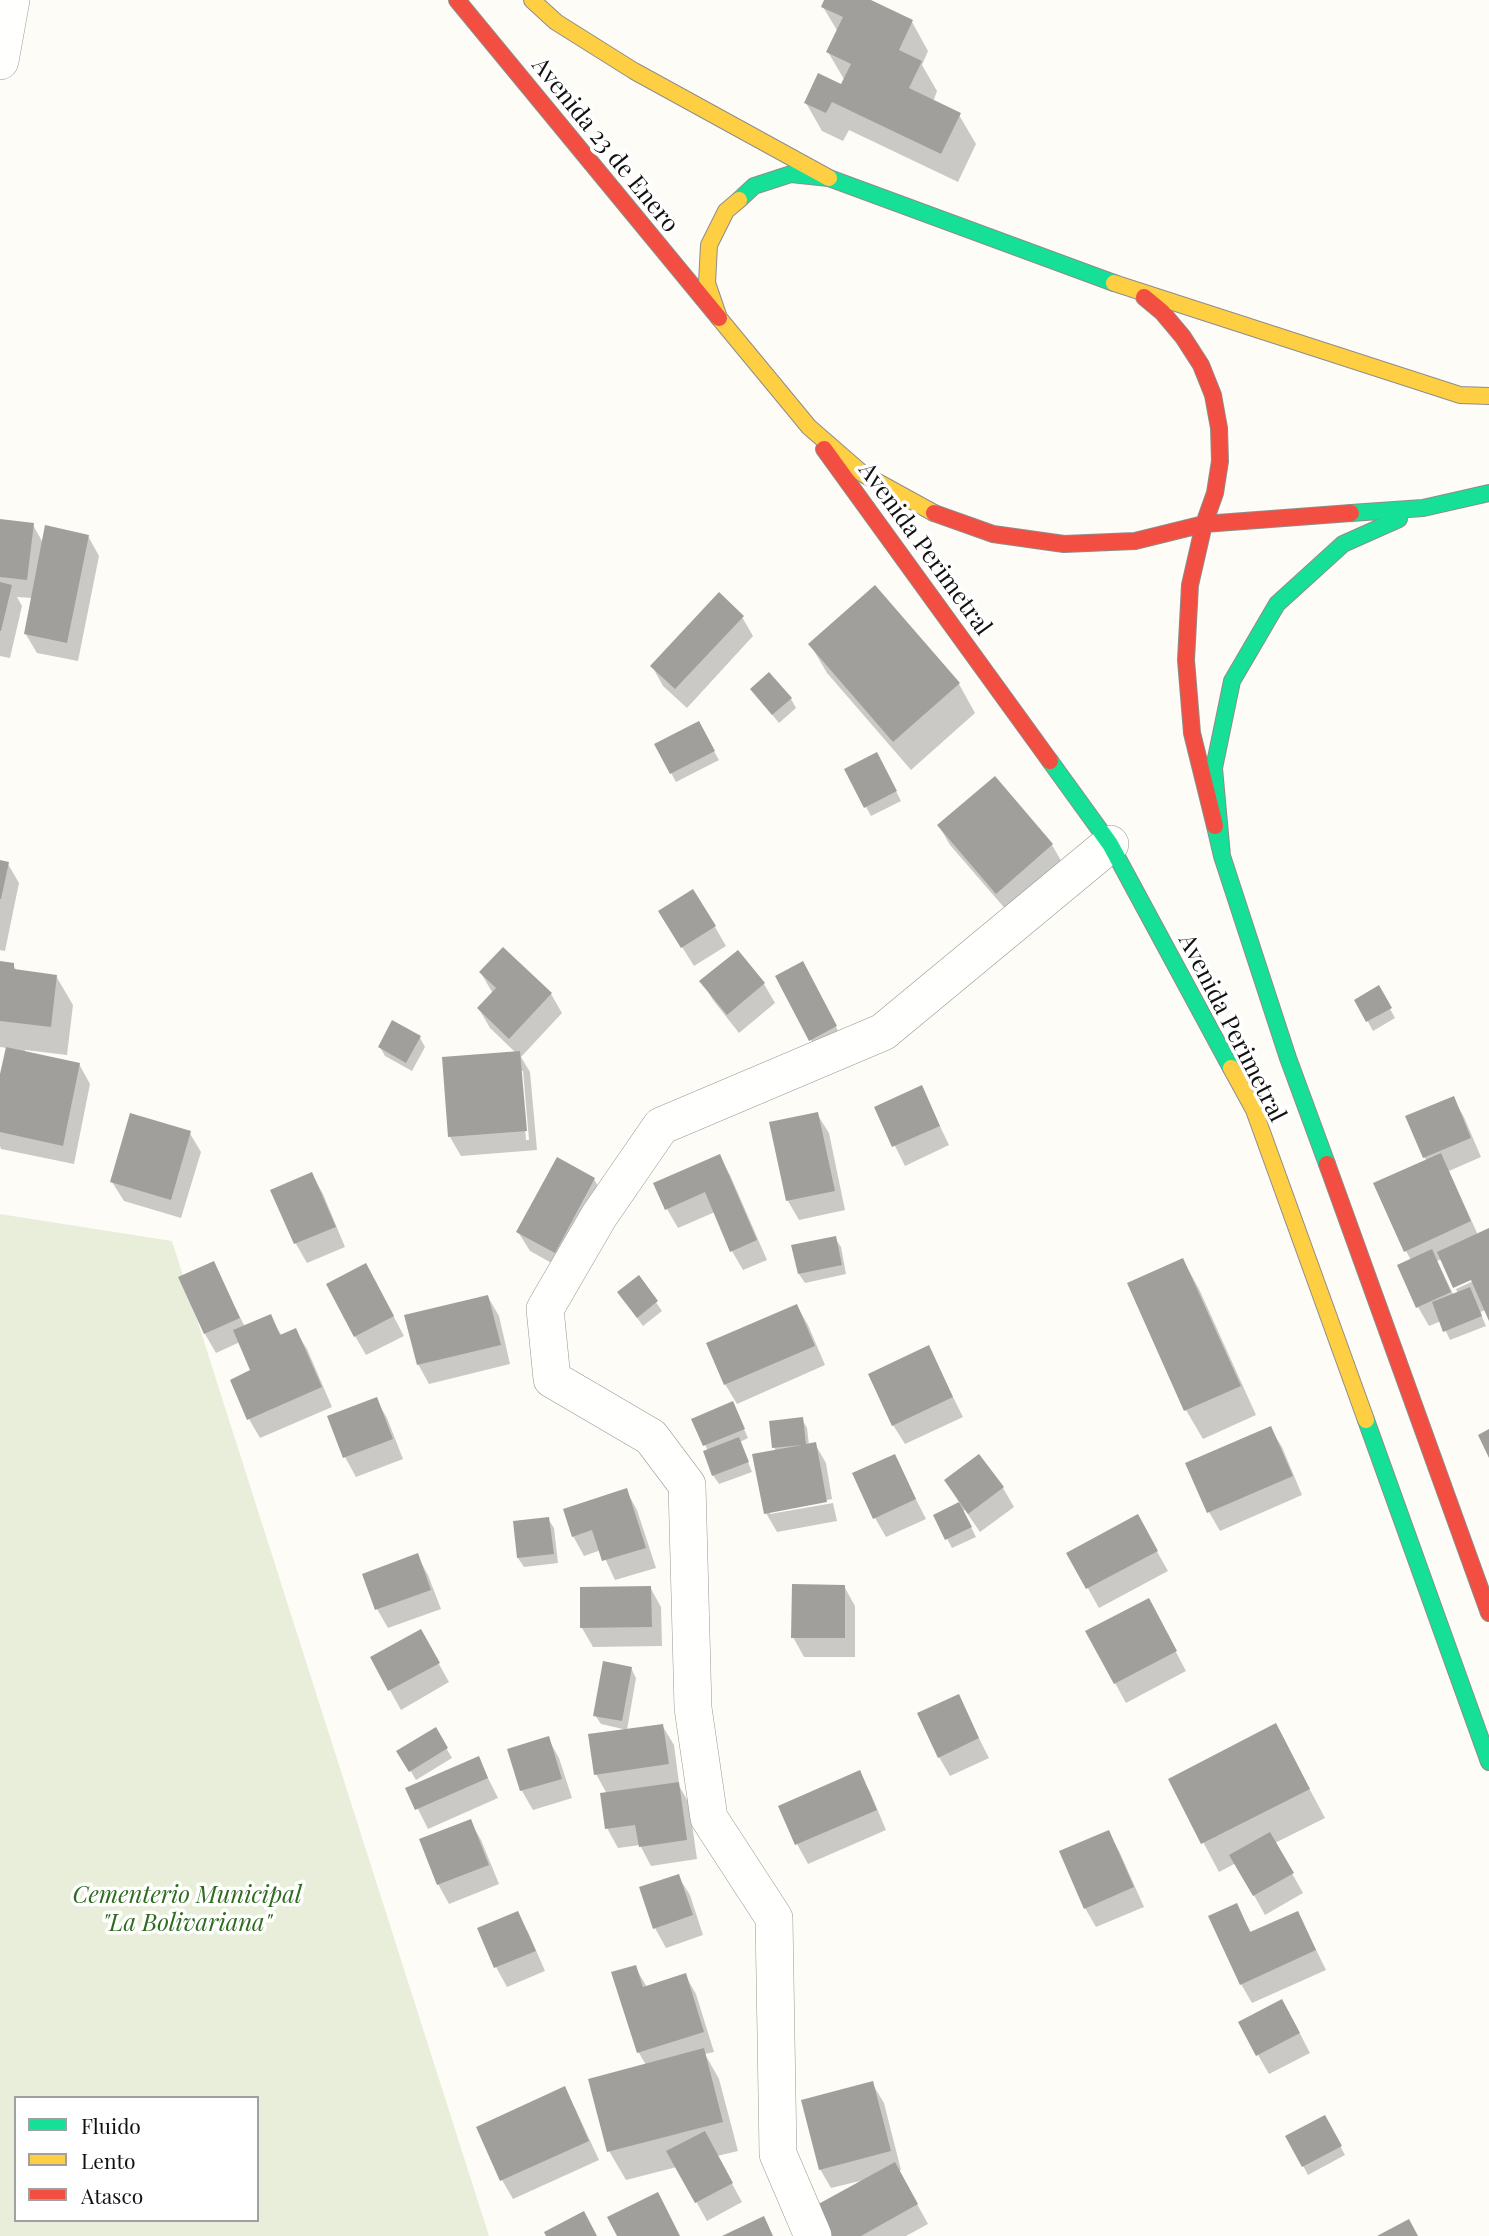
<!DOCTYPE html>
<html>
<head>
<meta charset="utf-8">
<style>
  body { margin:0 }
  #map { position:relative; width:1489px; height:2236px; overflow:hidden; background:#fdfcf7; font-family:"Playfair Display",serif }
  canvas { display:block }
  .legend { position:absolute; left:14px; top:2096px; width:245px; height:126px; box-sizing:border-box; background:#fff; border:2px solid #a0a0a0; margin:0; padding:9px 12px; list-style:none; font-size:21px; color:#111 }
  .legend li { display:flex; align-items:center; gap:14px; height:35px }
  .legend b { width:35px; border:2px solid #a0a0a0 }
</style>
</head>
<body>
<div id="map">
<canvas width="1489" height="2236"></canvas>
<ul class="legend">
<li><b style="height:9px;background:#16e098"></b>Fluido</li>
<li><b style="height:9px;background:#ffcf43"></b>Lento</li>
<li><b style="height:9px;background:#f24e42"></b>Atasco</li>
</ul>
</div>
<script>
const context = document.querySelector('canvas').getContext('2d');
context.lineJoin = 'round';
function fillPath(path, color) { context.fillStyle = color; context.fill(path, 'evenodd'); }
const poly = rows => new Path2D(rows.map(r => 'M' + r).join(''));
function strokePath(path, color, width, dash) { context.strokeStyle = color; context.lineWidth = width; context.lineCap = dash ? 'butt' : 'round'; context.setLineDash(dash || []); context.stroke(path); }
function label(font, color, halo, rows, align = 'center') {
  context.font = font + ' "Playfair Display",serif'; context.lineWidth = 7; context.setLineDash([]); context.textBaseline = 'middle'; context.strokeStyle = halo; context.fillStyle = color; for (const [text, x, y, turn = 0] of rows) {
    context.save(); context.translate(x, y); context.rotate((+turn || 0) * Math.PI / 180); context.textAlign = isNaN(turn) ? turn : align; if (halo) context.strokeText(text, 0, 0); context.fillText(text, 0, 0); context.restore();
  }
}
const cemetery = poly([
  [0,1214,172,1241,489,2236,0,2236],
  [16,2098,257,2098,257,2220,16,2220]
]);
const shadow = poly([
  [826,0,867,0,912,22,928,51,922,65,937,91,933,102,959,115,976,144,958,182,849,130,843,141,822,131,806,103,842,87,845,81,828,52,838,32,823,7],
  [0,521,33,525,43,543,88,536,99,556,78,661,37,653,25,633,32,598,17,597,22,606,10,658,0,656],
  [875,587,959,684,975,713,911,770,827,673,810,644],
  [742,617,753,636,687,708,663,686,652,666],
  [752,690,791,699,796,708,779,723],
  [698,723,719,760,676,782,656,745],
  [882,763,901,801,871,816,866,807],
  [939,826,1052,845,1063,864,1008,912,950,845],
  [0,862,8,864,19,883,5,951,0,950],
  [715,927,726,946,694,966,672,931],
  [0,963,13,965,17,971,56,976,73,1005,67,1055,25,1050,25,1053,79,1064,90,1084,74,1164,1,1149,0,1146,0,1082,7,1048,0,1047],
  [481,973,551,994,562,1013,521,1057,530,1072,537,1150,461,1156,450,1137,516,1053,490,1028,479,1009,492,992],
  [520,1071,523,1071,529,1140,526,1140],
  [702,981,764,984,775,1003,739,1033,713,1000],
  [813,983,846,1046,822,1059,811,1040],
  [1378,987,1395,1018,1373,1031,1356,1000],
  [420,1038,425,1047,412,1071,385,1056,380,1047],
  [921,1087,949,1145,905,1166,876,1108],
  [1453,1098,1464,1117,1481,1157,1449,1171,1478,1235,1489,1230,1489,1316,1486,1310,1480,1312,1486,1326,1450,1340,1441,1321,1429,1326,1418,1307,1411,1260,1406,1251,1427,1161,1424,1157],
  [1442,1259,1455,1287,1478,1275,1480,1278,1456,1289,1458,1294,1454,1296,1437,1261],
  [817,1114,829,1133,845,1210,799,1220,788,1201,771,1123],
  [189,1132,201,1152,181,1218,124,1201,112,1182],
  [719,1156,730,1175,767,1260,743,1270,732,1251,715,1212,678,1228,667,1209],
  [312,1174,323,1194,345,1247,307,1263,296,1244,273,1191],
  [594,1179,605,1199,566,1271,530,1251,518,1232],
  [835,1238,841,1247,846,1274,805,1283,799,1274],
  [1183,1260,1199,1289,1256,1415,1203,1439,1186,1410,1129,1284],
  [213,1263,245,1327,270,1316,282,1336,295,1330,307,1349,332,1407,260,1438,249,1419,253,1371,240,1342,216,1353,205,1334,180,1278],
  [639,1278,662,1311,643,1326,625,1301],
  [377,1285,404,1336,366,1355,355,1336],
  [488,1297,499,1316,510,1364,429,1384,418,1364],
  [797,1306,808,1325,825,1365,737,1404,725,1384],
  [928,1347,963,1417,905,1444,893,1425],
  [376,1399,387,1418,403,1459,356,1477,345,1457,329,1417],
  [737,1413,748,1438,740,1442,752,1472,719,1484,713,1475,708,1451,694,1420],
  [802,1419,807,1428,809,1445,815,1444,826,1463,832,1499,770,1511,770,1514,833,1503,837,1521,777,1532,766,1513,776,1451,774,1447],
  [1270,1428,1282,1447,1302,1495,1220,1531,1209,1512],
  [894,1456,926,1519,886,1537,875,1518],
  [946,1481,1003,1488,1014,1507,980,1532,965,1510,963,1511,976,1537,952,1548,935,1516,960,1504],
  [626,1490,637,1510,656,1568,615,1580,601,1550,584,1556,573,1536],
  [1137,1516,1168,1571,1099,1608,1068,1553],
  [548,1519,554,1528,558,1563,524,1567,518,1558],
  [417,1555,428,1575,441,1609,388,1628,377,1609],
  [844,1586,855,1606,855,1657,804,1657,793,1637],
  [650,1587,661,1607,662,1646,593,1647,582,1628],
  [1159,1620,1186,1671,1126,1703,1115,1683],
  [421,1632,449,1682,401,1710,372,1658],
  [631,1668,636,1678,627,1730,601,1724,595,1715],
  [958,1697,989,1758,950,1776,939,1757],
  [662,1725,674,1745,679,1783,678,1784,689,1803,697,1859,651,1866,640,1845,618,1848,607,1828,607,1794,596,1774],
  [1276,1726,1325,1818,1275,1843,1303,1893,1265,1915,1236,1863,1219,1872,1170,1780],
  [435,1729,452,1758,416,1780,399,1751],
  [548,1738,559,1758,572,1798,533,1810,522,1791,510,1750],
  [478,1758,498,1798,428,1829,408,1789],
  [859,1773,870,1792,886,1830,808,1864,797,1844,781,1807],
  [470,1821,481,1840,499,1884,449,1904,438,1884],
  [1108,1832,1119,1851,1144,1907,1096,1927,1085,1908],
  [678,1876,690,1895,703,1935,666,1948,655,1928,641,1888],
  [1236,1905,1252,1934,1298,1913,1326,1970,1252,2003,1241,1984],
  [517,1913,528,1932,545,1971,507,1987,496,1967,479,1929],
  [635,1967,647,1987,685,1975,696,1994,714,2052,705,2054,719,2079,738,2151,717,2156,742,2202,707,2221,677,2167,626,2180,609,2151,646,2065,639,2053,613,1973],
  [1293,2020,1310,2053,1269,2074,1258,2055],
  [872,2083,884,2103,901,2170,899,2171,928,2224,906,2236,831,2236,864,2180,831,2188,820,2169],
  [564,2089,575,2108,599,2160,513,2199,502,2180,478,2128],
  [1325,2118,1345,2155,1308,2175,1288,2137]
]);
const building = poly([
  [824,0,871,0,913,20,899,50,922,61,909,88,961,113,941,154,832,102,826,113,804,103,818,73,841,84,851,64,826,52,843,17,821,7],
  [0,519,34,523,27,580,0,577],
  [45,525,89,535,67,643,24,634],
  [0,582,12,585,1,631,0,631],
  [875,585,960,683,893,742,808,644],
  [719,592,744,616,675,689,650,666],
  [769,672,792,698,772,715,750,689],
  [699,721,715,751,670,774,654,744],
  [877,752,897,791,864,808,844,769],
  [995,776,1053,844,996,894,937,825],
  [0,860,9,862,1,899,0,899],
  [693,889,716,926,681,948,658,911],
  [503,947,552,993,509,1039,477,1008,496,988,479,972],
  [738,950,765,983,727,1015,699,981],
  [0,961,14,963,14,969,57,975,51,1027,0,1021],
  [803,961,837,1026,809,1041,775,976],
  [1379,985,1392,1008,1366,1022,1354,1000],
  [392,1020,421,1036,406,1063,378,1047],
  [6,1047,80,1063,63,1146,0,1132,0,1074],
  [520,1051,527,1131,448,1137,442,1057],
  [922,1085,940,1126,892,1147,874,1107],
  [1454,1096,1471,1138,1423,1158,1405,1116],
  [818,1112,835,1191,786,1201,769,1122],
  [130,1113,191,1131,171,1200,110,1182],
  [1441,1153,1471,1221,1404,1252,1373,1183],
  [720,1154,757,1240,730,1252,705,1192,665,1210,653,1183],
  [557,1157,595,1178,555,1253,516,1232],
  [312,1172,336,1227,294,1244,270,1190],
  [1489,1228,1489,1321,1471,1280,1453,1288,1437,1252],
  [836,1236,842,1265,798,1274,791,1245],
  [1432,1249,1451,1292,1416,1308,1397,1265],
  [1183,1258,1241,1386,1184,1411,1127,1283],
  [214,1261,240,1318,204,1334,178,1277],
  [366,1263,394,1316,354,1337,326,1284],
  [639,1275,658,1301,637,1318,617,1292],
  [1470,1287,1482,1316,1443,1332,1432,1302],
  [488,1295,501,1345,417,1365,404,1315],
  [797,1304,815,1346,724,1385,706,1343],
  [271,1314,280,1335,296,1328,322,1387,247,1420,230,1380,250,1370,233,1330],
  [929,1345,953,1397,892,1426,868,1374],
  [377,1397,393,1439,343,1458,327,1416],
  [733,1401,745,1429,703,1446,691,1419],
  [803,1417,806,1444,816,1442,827,1502,764,1514,752,1454,802,1445,772,1448,769,1421],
  [1271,1426,1293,1476,1207,1513,1185,1463],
  [1489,1429,1489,1458,1478,1435],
  [739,1437,749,1462,712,1476,703,1451],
  [895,1454,916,1499,873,1519,852,1473],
  [979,1454,1004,1487,968,1514,944,1480],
  [627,1488,646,1548,602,1561,592,1530,572,1537,563,1509],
  [959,1502,972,1527,945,1540,933,1515],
  [1138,1514,1158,1551,1086,1589,1066,1553],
  [549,1517,554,1554,517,1558,513,1521],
  [418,1553,431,1590,375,1610,362,1574],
  [792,1584,845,1585,845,1638,791,1638],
  [651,1586,652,1627,580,1628,580,1587],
  [1149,1598,1177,1651,1114,1684,1085,1631],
  [421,1629,440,1663,388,1691,370,1657],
  [603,1661,632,1667,622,1721,593,1716],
  [959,1694,979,1738,938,1758,917,1713],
  [1276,1723,1310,1789,1201,1844,1168,1779],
  [663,1724,669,1764,594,1775,588,1734],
  [436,1727,448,1748,409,1772,396,1751],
  [549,1736,562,1779,520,1791,507,1749],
  [479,1756,488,1778,415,1810,405,1788],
  [860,1770,877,1810,795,1845,778,1806],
  [679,1782,687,1840,639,1847,635,1825,605,1829,600,1793],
  [471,1819,489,1865,437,1885,419,1839],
  [1109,1830,1134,1887,1084,1909,1059,1851],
  [1270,1832,1294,1873,1253,1896,1229,1855],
  [679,1874,693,1915,653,1929,639,1887],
  [1237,1903,1250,1932,1298,1911,1316,1950,1240,1985,1208,1916],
  [518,1911,536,1951,494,1968,477,1928],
  [636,1965,643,1987,686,1973,704,2032,637,2053,611,1972],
  [1282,1999,1300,2033,1256,2056,1238,2022],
  [704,2048,723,2122,607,2152,588,2079],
  [873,2081,891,2151,819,2170,801,2100],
  [565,2086,589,2141,500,2181,476,2127],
  [1325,2115,1342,2146,1302,2167,1285,2136],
  [705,2131,733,2183,695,2203,666,2151],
  [895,2162,918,2204,861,2236,829,2236,813,2207],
  [658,2192,680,2236,617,2236,607,2217],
  [584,2211,597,2236,546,2236,544,2232],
  [764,2216,773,2236,722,2236],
  [1409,2219,1418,2236,1377,2236]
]);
const street = poly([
  [0,61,11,0],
  [813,2236,778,2154,774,1918,709,1818,693,1708,687,1485,651,1437,552,1379,545,1309,599,1216,661,1126,883,1032,1110,844]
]);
const fast = poly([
  [739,200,754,186,791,174,829,178,1114,283],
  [1351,513,1423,508,1489,493],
  [1050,761,1110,844,1231,1068],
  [1215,826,1222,856,1288,1058,1327,1164],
  [1222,856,1214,768,1232,681,1277,604,1343,544,1399,519],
  [1366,1420,1489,1762]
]);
const slow = poly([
  [532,0,556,22,634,71,829,178],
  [739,200,726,211,709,245,707,283,719,318,809,427,863,474,934,513],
  [1114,283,1460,395,1489,396],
  [1231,1068,1254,1110,1366,1420]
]);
const jam = poly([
  [457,0,719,318],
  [1144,297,1162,312,1183,337,1201,365,1213,395,1219,428,1220,461,1215,493,1204,524],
  [824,449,1050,761],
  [934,513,993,534,1064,544,1135,541,1204,524,1351,513],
  [1204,524,1190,585,1186,660,1192,733,1215,826],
  [1327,1164,1489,1613]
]);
const streetNames = [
  ["Avenida 23 de Enero",605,145,51],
  ["Avenida Perimetral",925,549,54],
  ["Avenida Perimetral",1232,1028,63]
];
const parkNames = [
  ["Cementerio Municipal",187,1896],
  ["\"La Bolivariana\"",187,1924]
];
fillPath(cemetery, '#e9eedb');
fillPath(shadow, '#0003');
fillPath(building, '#a19f9c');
strokePath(street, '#979795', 38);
strokePath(fast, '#8e8d8b', 18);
strokePath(slow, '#8e8d8b', 18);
strokePath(jam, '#8e8d8b', 18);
strokePath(street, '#fffffe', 37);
strokePath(fast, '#16e098', 16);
strokePath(slow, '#ffcf43', 16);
strokePath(jam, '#f24e42', 16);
label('24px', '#111', '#fff', streetNames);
label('italic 24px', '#2f6b1f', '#fff', parkNames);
</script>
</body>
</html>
